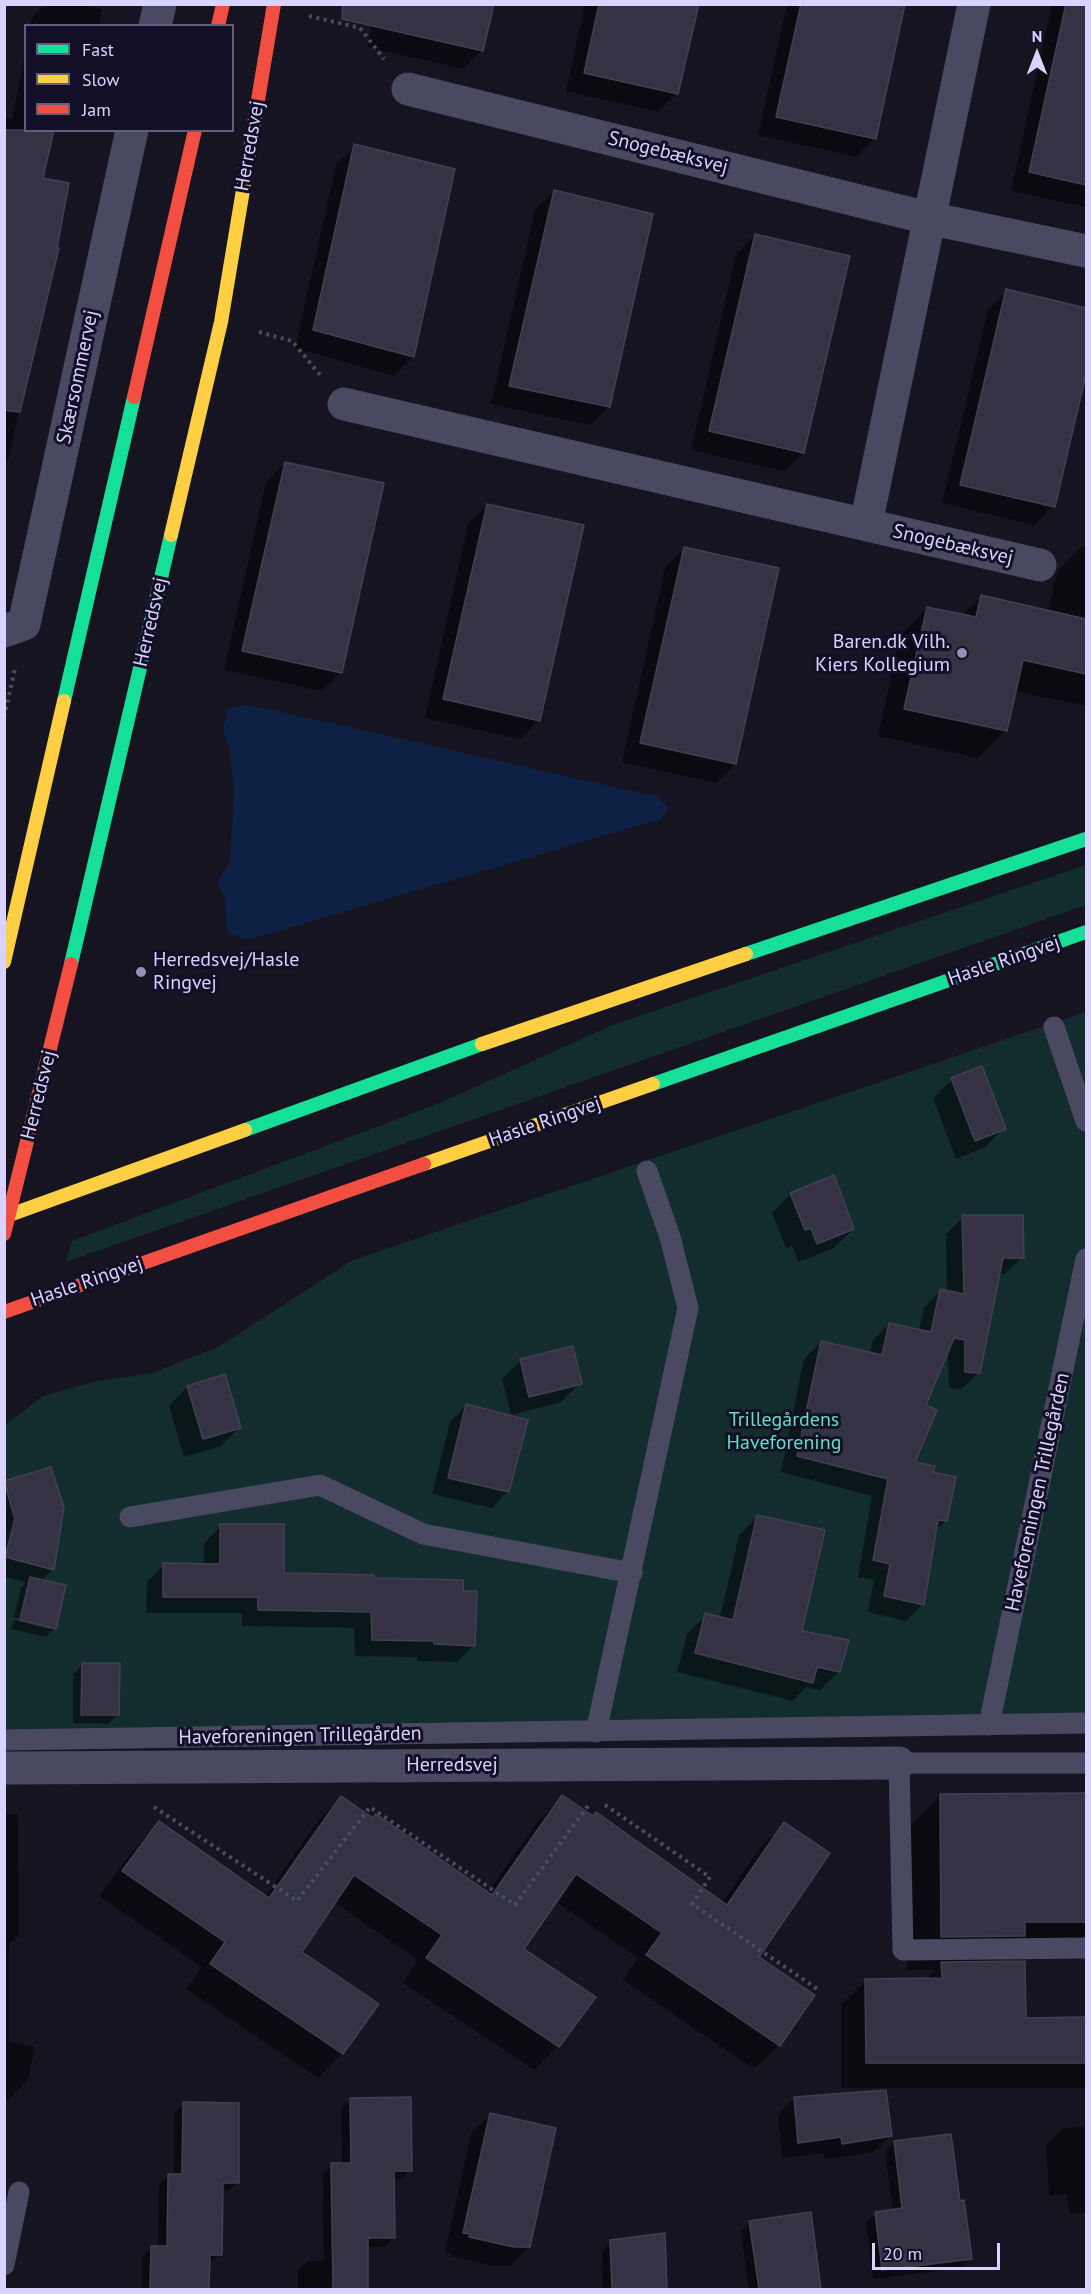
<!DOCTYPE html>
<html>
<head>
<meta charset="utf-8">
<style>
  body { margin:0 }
  #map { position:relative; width:1091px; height:2294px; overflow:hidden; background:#161421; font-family:"PT Sans",sans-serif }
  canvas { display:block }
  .frame { position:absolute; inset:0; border:6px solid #d9d4ff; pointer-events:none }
  .legend { position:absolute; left:24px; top:24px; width:210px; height:108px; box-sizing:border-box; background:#130f26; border:2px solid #625e7d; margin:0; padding:8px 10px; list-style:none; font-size:18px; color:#d9d4ff }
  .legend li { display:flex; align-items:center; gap:12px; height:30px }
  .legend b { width:30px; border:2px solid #625e7d }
  .north { position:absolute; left:1007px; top:24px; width:60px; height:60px; -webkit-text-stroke:4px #130f26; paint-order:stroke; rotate:0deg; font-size:16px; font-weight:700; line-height:24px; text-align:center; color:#d9d4ff }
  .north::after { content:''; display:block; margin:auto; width:21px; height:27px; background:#d9d4ff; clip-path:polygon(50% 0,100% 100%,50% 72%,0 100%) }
  .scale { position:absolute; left:872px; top:2243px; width:128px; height:27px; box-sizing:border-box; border:3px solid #d9d4ff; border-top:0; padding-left:8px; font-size:18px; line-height:21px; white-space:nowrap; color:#d9d4ff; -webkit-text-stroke:4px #130f26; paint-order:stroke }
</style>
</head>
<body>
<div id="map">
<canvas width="1091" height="2294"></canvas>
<div class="frame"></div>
<ul class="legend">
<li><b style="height:8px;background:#16e098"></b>Fast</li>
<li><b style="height:8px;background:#ffcf43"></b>Slow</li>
<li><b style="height:8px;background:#f24e42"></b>Jam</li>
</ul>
<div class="north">N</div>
<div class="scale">20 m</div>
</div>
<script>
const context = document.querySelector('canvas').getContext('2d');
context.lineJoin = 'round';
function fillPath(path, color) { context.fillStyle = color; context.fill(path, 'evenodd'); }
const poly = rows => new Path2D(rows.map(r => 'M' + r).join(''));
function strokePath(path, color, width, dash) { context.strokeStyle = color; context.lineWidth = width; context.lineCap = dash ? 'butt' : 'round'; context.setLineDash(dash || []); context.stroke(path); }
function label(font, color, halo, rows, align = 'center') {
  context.font = font + ' "PT Sans",sans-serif'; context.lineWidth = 6; context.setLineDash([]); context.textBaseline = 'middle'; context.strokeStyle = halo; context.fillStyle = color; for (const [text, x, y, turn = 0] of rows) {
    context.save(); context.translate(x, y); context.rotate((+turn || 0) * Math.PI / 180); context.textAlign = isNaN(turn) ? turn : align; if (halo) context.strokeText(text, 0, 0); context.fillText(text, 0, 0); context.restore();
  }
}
const green = poly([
  [1086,865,1086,905,66,1262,72,1241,435,1105,615,1024],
  [1086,1012,1086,1732,5,1737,5,1425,43,1396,93,1382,152,1373,218,1347,353,1260]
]);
const water = poly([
  [250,705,659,797,668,809,661,819,247,940,227,933,225,897,217,884,230,861,234,792,230,752,223,730,227,708]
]);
const shadow = poly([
  [45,4,79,4,102,9,99,26,30,26,32,18],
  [377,4,482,50,463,69,367,47],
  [585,4,697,4,677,93,658,112,566,91],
  [787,4,904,4,875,138,856,157,758,135],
  [1052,4,1086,4,1086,207,1011,191],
  [26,48,26,130,41,179,32,346,9,458,4,462,4,117,12,119],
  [355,146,413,357,394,376,295,348,336,165],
  [554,191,609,406,590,425,491,404,535,210],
  [755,235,803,453,784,471,691,450,736,254],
  [1007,291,1086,310,1086,368,1053,506,1034,525,942,503,988,310],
  [285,463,341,672,322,691,224,670,266,482],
  [487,505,539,720,520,739,425,718,468,524],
  [1084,545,1086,546,1086,706,1014,691,1005,730,978,758,878,736,900,636,927,608,963,615,981,597,1048,612,1057,572],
  [684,549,735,764,716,783,622,762,665,568],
  [952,1080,1004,1128,985,1147,956,1159,933,1098],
  [791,1194,853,1229,834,1248,798,1262,792,1246,786,1248,772,1213],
  [963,1217,1022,1257,1005,1274,998,1274,979,1372,962,1389,949,1388,948,1356,945,1356,924,1406,913,1463,932,1474,946,1521,934,1532,923,1604,906,1621,868,1612,874,1580,858,1577,872,1496,781,1472,804,1359,821,1342,870,1354,872,1341,889,1324,919,1331,924,1308,940,1291,947,1292,946,1234],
  [521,1360,580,1383,561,1402,511,1415,502,1379],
  [187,1387,240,1427,221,1446,184,1457,169,1406],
  [466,1406,508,1491,492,1508,432,1494,450,1422],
  [4,1483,53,1569,41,1581,55,1628,46,1637,11,1629,14,1620,50,1629,50,1626,14,1617,21,1588,26,1582,4,1577],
  [758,1516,800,1632,839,1671,820,1690,806,1687,793,1701,677,1672,687,1634,706,1615,720,1618,739,1535],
  [221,1526,282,1575,373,1579,461,1593,474,1645,457,1662,417,1661,417,1657,355,1656,354,1628,242,1626,242,1613,146,1613,147,1582,164,1565,204,1565,204,1543],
  [82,1665,118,1715,108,1724,73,1723,73,1674],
  [1086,1794,1086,1955,1003,1956,996,1963,1024,2020,1084,2018,1086,2013,1086,2088,841,2088,841,2005,866,1980,926,1980,936,1970,907,1970,906,1830,940,1796],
  [562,1797,722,1903,760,1848,785,1824,757,1958,779,2045,754,2069,623,1980,638,1958,555,1901,522,1950,558,2046,534,2070,403,1983,418,1960,334,1902,299,1953,342,2053,318,2078,186,1989,202,1967,99,1896,135,1848,160,1823,265,1897,317,1822,341,1798,487,1894,538,1821],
  [4,1814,18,1814,19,1935,9,1945,9,2041,35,2047,28,2080,4,2104],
  [795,2098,891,2135,874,2152,825,2159,824,2153,782,2158,778,2115],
  [351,2100,411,2170,402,2179,393,2179,394,2237,384,2247,366,2247,367,2290,298,2290,298,2270,307,2261,324,2261,323,2174,332,2165,342,2165,341,2109],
  [184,2104,237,2182,228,2191,222,2191,221,2254,208,2264,208,2290,142,2290,142,2257,151,2247,158,2247,159,2185,168,2176,174,2176,174,2113],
  [490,2115,529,2247,510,2266,494,2266,451,2256,452,2253,445,2252,471,2134],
  [1086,2126,1086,2212,1069,2214,1067,2194,1049,2196,1046,2145,1063,2128],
  [895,2142,958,2203,970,2259,961,2268,873,2279,866,2223,876,2213,893,2211,885,2152],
  [809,2214,820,2290,749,2290,741,2232,750,2222],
  [664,2234,665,2290,603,2290,602,2251,611,2242]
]);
const building = poly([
  [343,4,494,4,483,51,342,19,343,4],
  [599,4,699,4,678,94,584,73,599,4],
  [801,4,905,4,876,139,776,117,801,4],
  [1066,4,1086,4,1086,185,1029,172,1066,4],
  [4,130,54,130,43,178,69,183,57,248,59,248,20,412,4,410,4,130],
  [354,144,455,169,414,357,313,330,354,144],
  [554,190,653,214,610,407,509,386,554,190],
  [755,234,850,256,804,453,709,431,755,234],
  [1006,289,1086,308,1086,374,1055,507,960,485,1006,289],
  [285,462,384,483,342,673,242,651,285,462],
  [487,504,584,525,540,721,443,699,487,504],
  [684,547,779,568,736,764,640,743,684,547],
  [981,595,1086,619,1086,674,1023,660,1007,731,904,709,927,607,976,617,981,595],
  [982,1066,1006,1129,975,1141,951,1078,982,1066],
  [834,1175,854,1229,817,1244,811,1228,805,1230,790,1193,834,1175],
  [962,1215,1023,1215,1024,1258,1003,1258,980,1373,965,1372,965,1340,954,1338,926,1405,937,1410,915,1462,935,1466,933,1472,956,1477,947,1521,938,1520,924,1605,884,1596,890,1564,873,1560,888,1479,797,1456,821,1341,882,1355,889,1323,931,1332,940,1289,964,1294,962,1215],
  [573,1346,582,1384,529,1397,520,1359,573,1346],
  [225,1374,241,1428,203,1439,187,1386,225,1374],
  [466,1404,528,1420,509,1492,448,1478,466,1404],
  [51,1467,64,1507,54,1570,5,1557,15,1519,4,1481,51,1467],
  [757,1515,825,1530,802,1631,849,1640,840,1672,817,1667,813,1683,695,1653,705,1613,733,1620,757,1515],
  [220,1524,284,1524,284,1573,374,1575,374,1578,463,1580,463,1591,477,1591,475,1646,434,1644,434,1641,372,1640,371,1612,258,1610,258,1597,163,1597,163,1563,220,1564,220,1524],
  [30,1577,66,1585,56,1629,20,1620,30,1577],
  [82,1663,120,1663,119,1715,81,1715,82,1663],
  [1086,1793,1086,1922,1025,1922,1025,1936,941,1937,940,1794,1086,1793],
  [562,1795,593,1816,596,1812,727,1905,784,1822,830,1853,759,1957,815,1995,780,2046,646,1955,662,1933,576,1874,524,1949,596,1997,559,2047,426,1958,442,1935,354,1875,302,1952,379,2004,343,2054,210,1964,225,1942,122,1871,159,1821,269,1898,341,1796,373,1818,376,1814,492,1895,562,1795],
  [1025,1961,1026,2018,1086,2017,1086,2063,866,2063,865,1979,942,1978,941,1962,1025,1961],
  [886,2090,892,2136,842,2144,841,2137,798,2143,794,2097,886,2090],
  [411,2097,412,2171,394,2171,395,2238,368,2238,368,2289,333,2289,331,2163,351,2163,350,2098,411,2097],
  [183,2102,239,2103,239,2183,223,2183,222,2255,210,2255,209,2289,150,2289,151,2246,167,2246,168,2174,182,2174,183,2102],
  [490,2113,556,2128,530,2247,514,2247,469,2237,470,2234,463,2233,490,2113],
  [951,2134,960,2201,964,2200,972,2259,882,2270,875,2212,902,2208,894,2141,951,2134],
  [811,2212,821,2289,759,2289,749,2221,811,2212],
  [665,2233,667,2289,612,2289,610,2240,665,2233]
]);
const path = poly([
  [309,16,360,28,384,59],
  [259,332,292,341,321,376],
  [4,717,15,669],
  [605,1805,710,1877,692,1904,819,1990],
  [154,1807,297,1901,370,1807,515,1905,590,1803]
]);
const lane = poly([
  [1054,1027,1086,1121],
  [130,1517,320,1485,423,1534,632,1573],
  [989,1725,1086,1259],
  [596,1732,688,1308,670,1237,647,1171],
  [4,1740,1086,1723],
  [1086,1763,899,1763,903,1950,1086,1948],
  [4,2265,19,2192]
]);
const street = poly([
  [155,26,160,4],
  [408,89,928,218,1086,251],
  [344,404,1040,565],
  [866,524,974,4],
  [4,631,24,624,132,130],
  [4,1768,899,1763]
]);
const fast = poly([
  [64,701,134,397],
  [746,954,1086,839],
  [71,964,171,535],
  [653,1084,1086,932],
  [245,1130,482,1044]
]);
const slow = poly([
  [171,535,221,322,247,166],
  [4,962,64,701],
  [482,1044,746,954],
  [424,1164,653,1084],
  [4,1217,245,1130]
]);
const jam = poly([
  [218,26,223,4],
  [247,166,274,4],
  [134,397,195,130],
  [4,1234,71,964],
  [4,1312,424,1164]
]);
const markers = [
  [962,653,6,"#9591b1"],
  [141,972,6,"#9591b1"]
];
const streetNames = [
  ["Herredsvej",250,146,-80],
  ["Snogebæksvej",668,153,14],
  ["Skærsommervej",78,377,-78],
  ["Snogebæksvej",953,545,13],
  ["Herredsvej",151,622,-77],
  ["Hasle Ringvej",1004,961,-19],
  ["Herredsvej",39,1095,-76],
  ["Hasle Ringvej",545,1122,-19],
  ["Hasle Ringvej",87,1282,-19],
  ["Haveforeningen Trillegården",1038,1492,-78],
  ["Haveforeningen Trillegården",300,1736,-1],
  ["Herredsvej",452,1765]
];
const poiNames = [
  ["Baren.dk Vilh.",950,642],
  ["Kiers Kollegium",950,665],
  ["Herredsvej/Hasle",153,960,"left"],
  ["Ringvej",153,983,"left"]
];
const parkNames = [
  ["Trillegårdens",784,1420],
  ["Haveforening",784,1443]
];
fillPath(green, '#132c2d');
fillPath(water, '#0d2144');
fillPath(shadow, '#0007');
fillPath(building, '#343243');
strokePath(building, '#433f54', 1.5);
strokePath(path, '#44505f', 4, [3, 4.5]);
strokePath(lane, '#4a4962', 21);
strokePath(street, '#4a4962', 33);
strokePath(fast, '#16e098', 14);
strokePath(slow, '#ffcf43', 14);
strokePath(jam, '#f24e42', 14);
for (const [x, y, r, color] of markers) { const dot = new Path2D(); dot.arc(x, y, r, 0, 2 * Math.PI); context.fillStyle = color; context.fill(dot); strokePath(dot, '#130f26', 2); }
label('20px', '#d9d4ff', '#130f26', streetNames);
label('20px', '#d9d4ff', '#130f26', poiNames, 'right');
label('20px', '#5fe0c0', '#130f26', parkNames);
</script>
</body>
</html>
